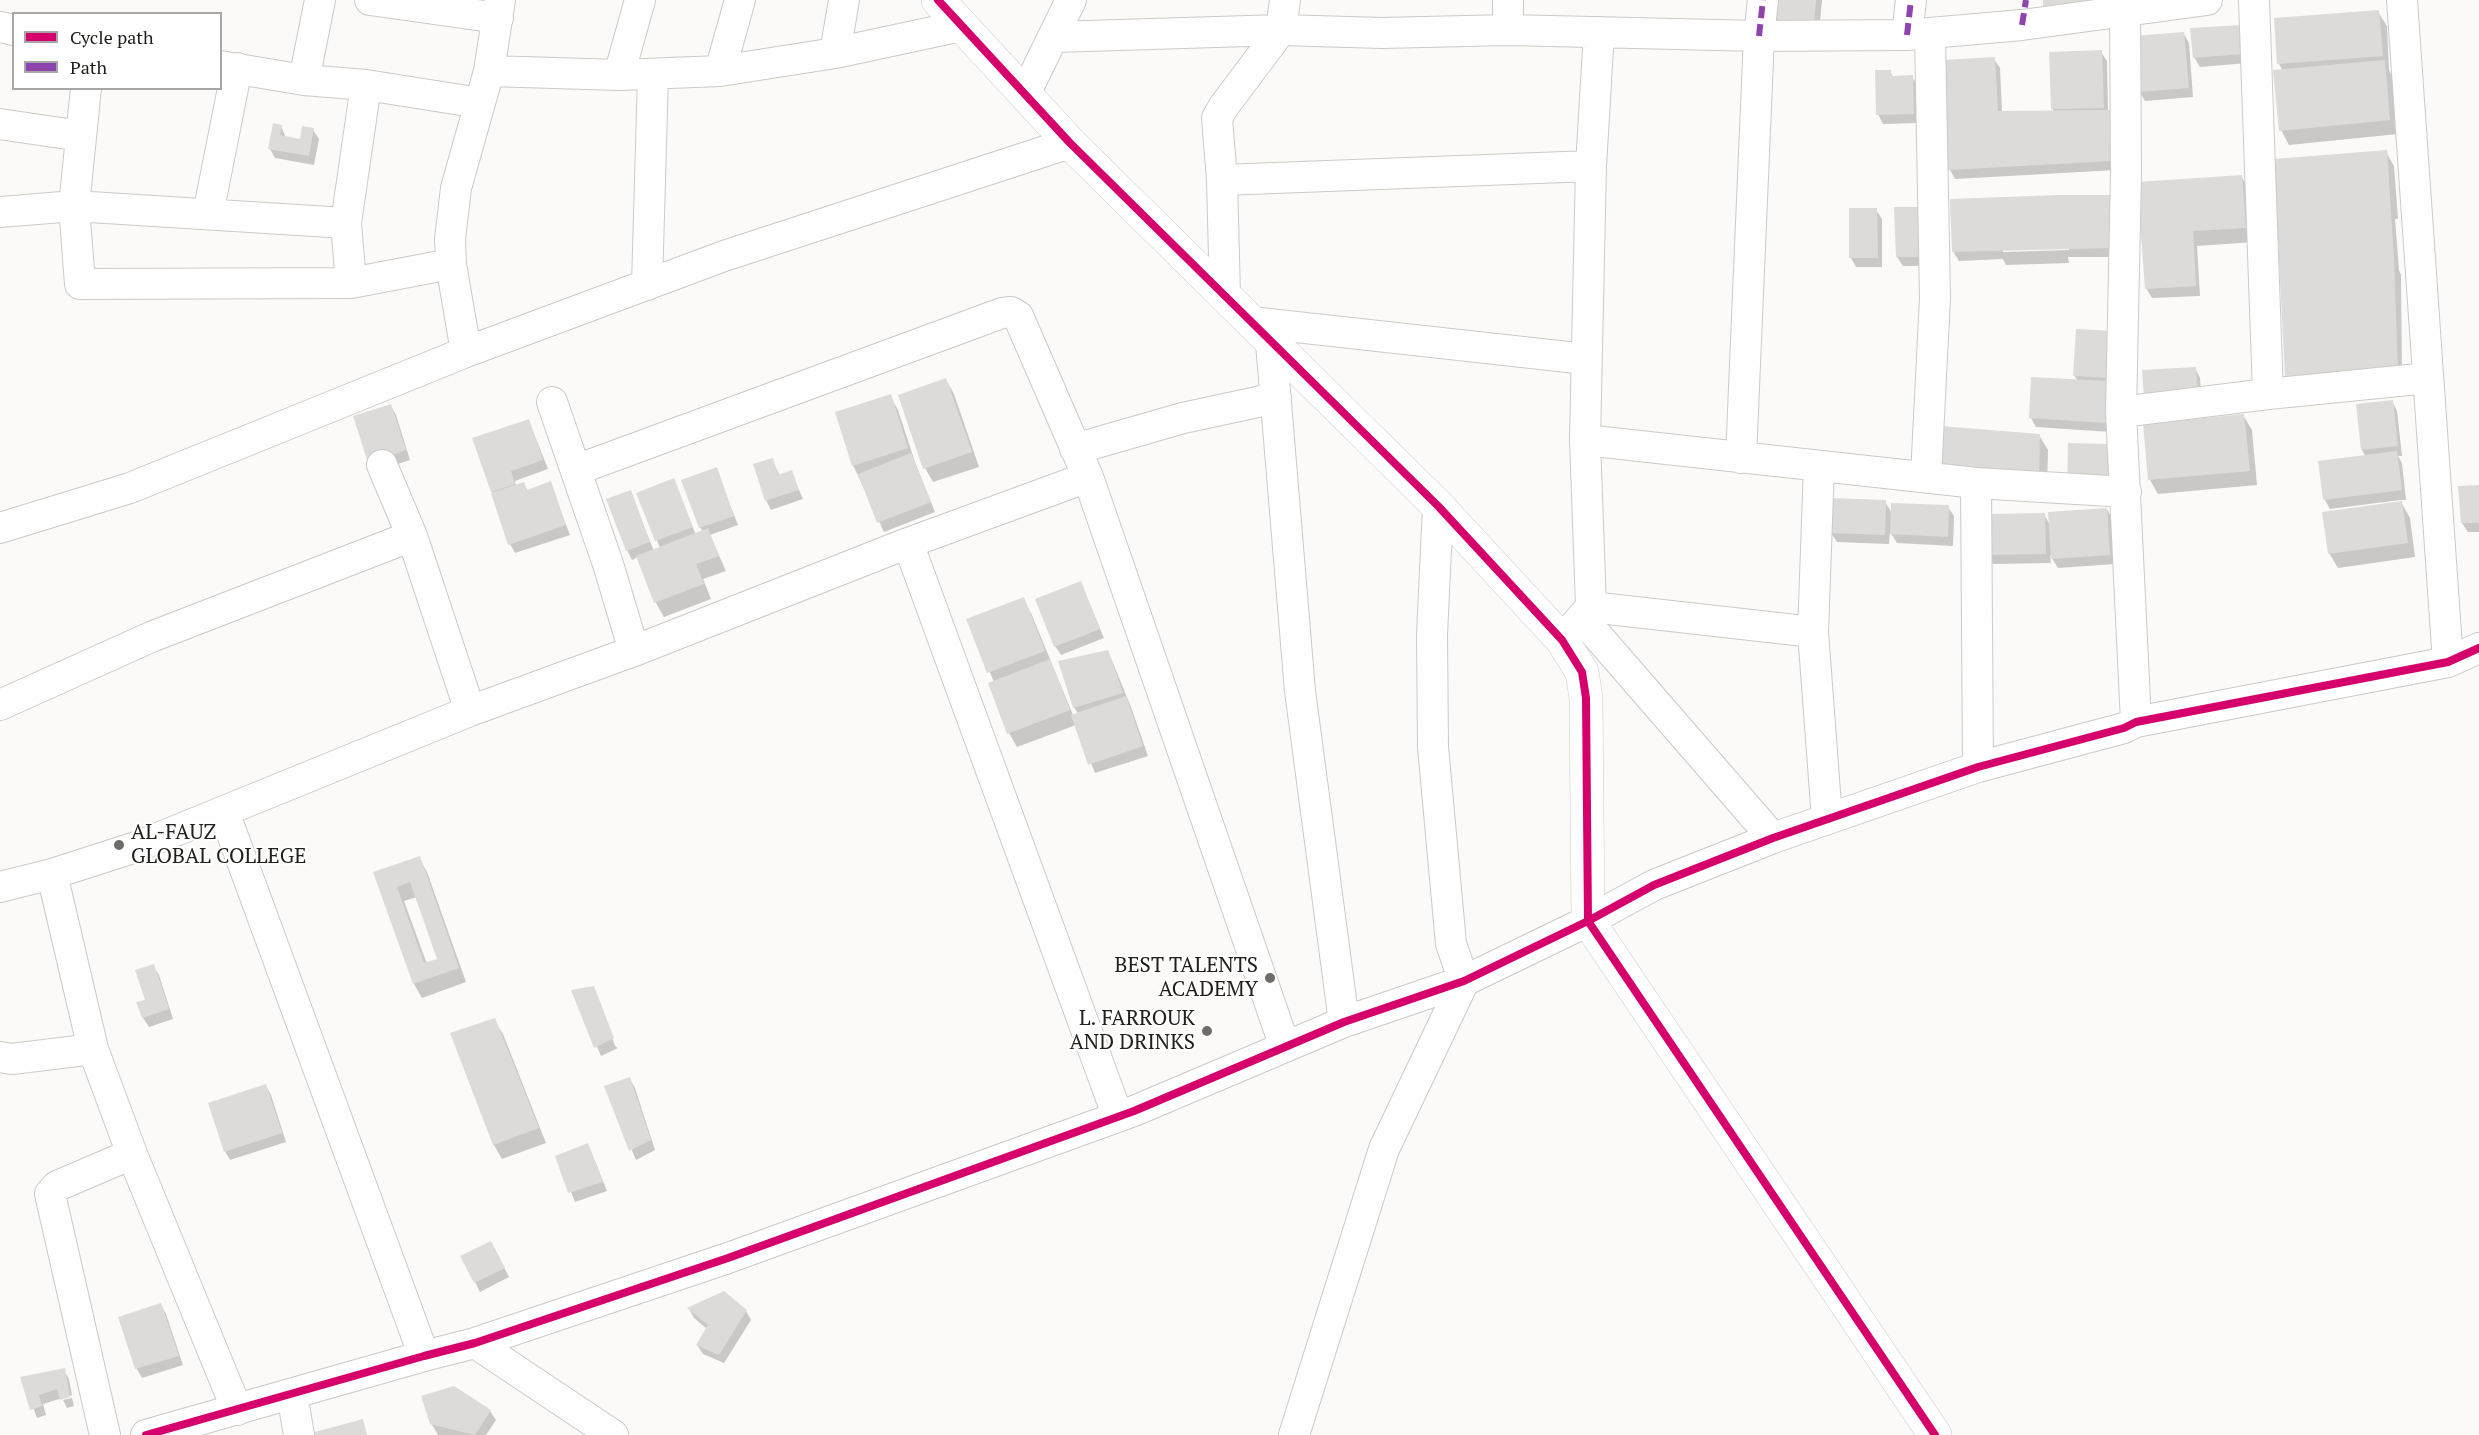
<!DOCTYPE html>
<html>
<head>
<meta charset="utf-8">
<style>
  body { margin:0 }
  #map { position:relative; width:2479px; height:1435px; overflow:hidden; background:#fcfaf8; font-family:"PT Serif",serif }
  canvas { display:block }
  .legend { position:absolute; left:12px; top:12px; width:210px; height:78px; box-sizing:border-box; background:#fff; border:2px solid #a7a6a4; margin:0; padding:8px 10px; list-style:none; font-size:18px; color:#22201c }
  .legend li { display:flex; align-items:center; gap:12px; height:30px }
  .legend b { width:30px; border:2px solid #a7a6a4 }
</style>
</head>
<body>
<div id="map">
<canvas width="2479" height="1435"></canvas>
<ul class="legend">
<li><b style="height:8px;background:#d6006c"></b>Cycle path</li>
<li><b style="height:8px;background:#8e44ad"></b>Path</li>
</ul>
</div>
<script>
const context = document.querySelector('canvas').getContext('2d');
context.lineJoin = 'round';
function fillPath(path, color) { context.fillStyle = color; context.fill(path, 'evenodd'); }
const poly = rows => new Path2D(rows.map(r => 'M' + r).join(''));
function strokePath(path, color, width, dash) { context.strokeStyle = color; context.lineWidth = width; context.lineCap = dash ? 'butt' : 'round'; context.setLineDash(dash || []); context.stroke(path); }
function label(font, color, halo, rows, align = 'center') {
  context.font = font + ' "PT Serif",serif'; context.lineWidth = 4.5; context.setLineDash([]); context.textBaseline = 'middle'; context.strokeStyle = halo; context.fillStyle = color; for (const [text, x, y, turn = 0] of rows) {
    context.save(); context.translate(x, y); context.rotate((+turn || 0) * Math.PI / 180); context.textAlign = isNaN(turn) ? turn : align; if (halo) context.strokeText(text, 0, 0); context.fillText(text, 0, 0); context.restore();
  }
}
const shadow = poly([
  [1772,0,1822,0,1819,33,1776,30],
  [2378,12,2387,26,2389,70,2392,76,2398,134,2289,145,2281,130,2283,71,2279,64],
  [2239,26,2247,63,2200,67,2194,57],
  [2184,34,2189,43,2193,97,2145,101,2139,91],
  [2101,52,2107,61,2108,111,2115,121,2116,170,1955,179,1950,170,1994,59,2000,68,2002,112,2054,111,2052,108],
  [1890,71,1893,77,1912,77,1918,86,1918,123,1883,124,1878,114],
  [281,126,286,138,301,141,313,130,319,139,314,165,275,158,270,149],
  [2386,152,2394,166,2398,219,2395,219,2399,270,2401,275,2402,382,2291,386,2286,377],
  [2241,176,2250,191,2254,242,2197,246,2200,296,2152,298,2146,288,2139,183],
  [2110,196,2115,206,2115,257,2068,257,2069,263,2006,265,2003,259,1959,261,1953,251],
  [2069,247,2069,250,2003,252,2003,249],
  [1896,209,1926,266,1903,266,1897,257],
  [1876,210,1882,219,1882,267,1856,267,1851,258],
  [2113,332,2111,432,2036,427,2031,418,2078,381,2074,375],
  [2195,368,2200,378,2202,405,2151,408],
  [946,380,954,394,979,467,933,482,925,468],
  [890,396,898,410,915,462,935,512,884,532,853,465],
  [2392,401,2397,411,2402,456,2398,456,2402,463,2406,500,2400,500,2410,518,2415,557,2338,568,2329,553,2400,503,2400,500,2330,509,2325,500,2366,457,2362,450,2357,405],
  [391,406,396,415,410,460,374,472],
  [2243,415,2252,430,2257,485,2158,494,2150,480],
  [529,421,548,469,515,481,516,486,523,483,528,491,550,483,570,535,515,553,510,544,474,439],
  [2039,435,2048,450,2047,491,1945,484],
  [772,460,780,476,791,472,803,499,771,510,766,500],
  [716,469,738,525,710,535,726,571,703,579,711,599,664,617,656,603,638,557,632,560,627,550,630,492,654,551,660,548,638,493,673,480,696,535,703,532,700,527],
  [2479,486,2479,532,2468,532,2462,523],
  [1885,502,1892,513,1948,507,1954,516,1953,546,1897,543,1890,532,1889,544,1837,542,1831,533],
  [2107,509,2112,519,2115,564,2058,568,2050,555,2051,563,1993,564,1987,555,2044,514,2050,525],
  [1081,583,1104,638,1061,655,1055,646],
  [1023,599,1031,613,1073,715,1078,714,1074,707,1108,651,1131,707,1148,756,1095,773,1076,725,1017,747,1009,733,994,682,968,620],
  [419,858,427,872,466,982,422,998,414,984,375,873],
  [417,897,439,960,427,964,404,901],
  [153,966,159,975,173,1019,149,1027,143,1018],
  [593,988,615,1046,618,1048,601,1056,573,991],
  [494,1020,503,1034,546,1143,502,1159,494,1145],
  [630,1079,635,1088,655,1150,636,1160,606,1087],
  [266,1086,271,1095,286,1142,230,1160,225,1151],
  [588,1144,607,1191,575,1202,557,1157],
  [496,1252,509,1277,480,1292,475,1282],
  [161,1305,166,1314,183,1365,142,1378,137,1369,120,1318],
  [689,1309,746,1311,751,1320,724,1363,703,1354,697,1345,707,1329,694,1318],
  [64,1370,69,1379,72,1395,43,1404,46,1415,37,1418,22,1378],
  [72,1398,74,1406,67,1408,63,1400],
  [490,1411,496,1420,486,1435,438,1435,431,1423]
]);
const building = poly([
  [1771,0,1816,0,1814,24,1769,20],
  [2043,0,2101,0,2043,12],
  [2379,10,2383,56,2277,64,2274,18],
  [2240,25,2242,54,2193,58,2190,28],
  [2184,32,2189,88,2138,92,2133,36],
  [2102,50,2104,108,2051,109,2049,52],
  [1995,57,1998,111,2110,110,2112,161,1948,170,1942,60],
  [2385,60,2390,120,2279,131,2273,70],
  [1875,70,1891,70,1891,76,1913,75,1914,114,1876,115],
  [273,123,282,125,280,135,300,139,302,126,314,128,309,156,268,149],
  [2387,150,2394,259,2398,373,2285,377,2274,159],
  [2242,175,2246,228,2193,231,2196,286,2145,289,2137,182],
  [2059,195,2110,195,2110,248,1952,252,1950,199],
  [1894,207,1920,207,1922,257,1896,257],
  [1849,208,1877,208,1878,258,1849,258],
  [2076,329,2114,331,2110,378,2073,376],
  [2196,367,2198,396,2144,399,2142,370],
  [2031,377,2108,381,2106,423,2029,418],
  [946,378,972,452,923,469,898,395],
  [891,394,908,448,852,466,835,412],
  [2393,400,2398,446,2361,450,2356,404],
  [391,404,406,450,368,463,353,416],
  [2244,414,2250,471,2148,480,2143,424],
  [529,419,543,460,511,471,515,484,491,492,472,438],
  [1940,426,2040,434,2039,477,1935,470],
  [2068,443,2110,444,2109,486,2067,485],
  [2397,451,2402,490,2323,500,2318,461],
  [911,453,931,502,877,523,858,474],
  [773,458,778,475,792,470,799,490,765,501,753,464],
  [717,467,734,516,699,528,681,480],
  [674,478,693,527,655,541,636,493],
  [551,481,566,525,508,545,491,493,524,482,527,490],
  [2479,485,2479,523,2461,523,2458,486],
  [631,490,650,542,626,551,606,499],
  [1831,498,1886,500,1885,535,1830,533],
  [2402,501,2408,543,2328,554,2322,512],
  [1891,503,1949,505,1948,537,1890,534],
  [2107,508,2110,555,2051,559,2048,512],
  [2045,513,2046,554,1986,555,1985,514],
  [708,528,719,556,696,564,704,584,654,603,636,556],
  [1081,581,1100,629,1054,647,1035,599],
  [1024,597,1045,651,987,673,966,619],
  [1108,650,1123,693,1073,708,1058,661],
  [1050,659,1070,710,1007,734,988,683],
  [1126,696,1143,746,1088,765,1071,715],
  [420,856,459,968,413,984,373,872],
  [410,882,437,959,424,963,397,887],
  [154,964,169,1009,142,1018,136,1002,145,1000,135,970],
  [594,986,614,1038,594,1048,571,990],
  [495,1018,539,1128,493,1145,450,1033],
  [630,1077,651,1140,629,1151,604,1086],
  [266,1084,282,1133,224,1152,208,1103],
  [588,1143,603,1182,568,1193,555,1156],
  [491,1241,505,1268,474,1283,460,1256],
  [724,1291,747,1310,719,1355,696,1345,708,1325,687,1308],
  [161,1303,179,1356,135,1369,118,1317],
  [65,1368,70,1397,60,1400,57,1389,39,1395,42,1406,30,1410,20,1377],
  [454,1386,491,1410,475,1435,430,1424,421,1396],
  [363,1419,367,1435,311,1435,311,1433]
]);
const street = poly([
  [370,0,498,18],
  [500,0,489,71,456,188,450,239,451,264,466,352,724,256,1070,143],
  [1508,0,1508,30],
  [2254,0,2268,394],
  [2402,0,2448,662],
  [2125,9,2126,174,2121,412,2136,722],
  [0,27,14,30],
  [1907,35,1911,0],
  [1054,37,1281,30,1382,33,1508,30,1759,36,1907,35,2022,25,2207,0],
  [835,53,844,0],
  [220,66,304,80,366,85,480,103],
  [489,71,619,75,720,71,835,53,961,26],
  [720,71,740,0],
  [619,75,640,0],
  [304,80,320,0],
  [86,88,74,206,80,284,351,283,451,264],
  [1025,94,1071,0],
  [0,124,81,136],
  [1222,180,1591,166],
  [0,212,74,206,346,223],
  [208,214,237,68],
  [351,283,346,223,366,85],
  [647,285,653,75],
  [1225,295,1222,180,1217,118,1224,106,1281,30,1285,0],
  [1251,322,1586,359],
  [1271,343,1300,691,1344,1022],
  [552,402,608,564,634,651],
  [2121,412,2268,394,2428,378],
  [1585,440,1976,483,2126,492],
  [1075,449,1183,418,1276,398],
  [1741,458,1759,36,1763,0],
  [382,465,412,536,470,711],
  [1819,466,1813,632,1827,819],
  [576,470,1002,313,1011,312,1018,316,1088,477,1285,1047],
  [1926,476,1935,298,1930,34],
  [1976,483,1978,767],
  [0,528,130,488,466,352],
  [908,543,1118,1117],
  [1591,607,1813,632],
  [1582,618,1773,838],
  [1562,640,1591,607,1585,440,1591,166,1599,32],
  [0,705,151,637,412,536],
  [224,812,424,1356],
  [52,874,93,1049,132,1154,237,1410],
  [0,887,52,874,136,847,470,711,634,651,908,543,1088,477],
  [0,1057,12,1059,93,1049],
  [475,1343,613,1435],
  [292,1394,299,1435],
  [105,1435,50,1194,57,1186,132,1154],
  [146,1435,424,1356,475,1343,728,1258,1134,1111,1344,1022,1464,981,1588,921,1654,885,1773,838,1978,767,2124,728,2136,722,2448,662,2479,648],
  [1294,1435,1384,1149,1464,981,1451,944,1433,747,1432,635,1438,506]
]);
const secondary = poly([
  [938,0,1070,143,1438,506,1562,640,1582,672,1586,698,1588,921,1935,1435]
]);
const quiet = poly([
  [2022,25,2026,0],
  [1907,35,1911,0],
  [1759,36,1763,0]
]);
const cycleway = poly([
  [938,0,1070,143,1438,506,1562,640,1582,672,1586,698,1588,921,1935,1435],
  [146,1435,424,1356,475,1343,728,1258,1134,1111,1344,1022,1464,981,1588,921,1654,885,1773,838,1978,767,2124,728,2136,722,2448,662,2479,648]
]);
const markers = [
  [119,845,6,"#6e6c69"],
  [1270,978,6,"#6e6c69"],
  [1207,1031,6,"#6e6c69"]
];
const poiNames = [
  ["AL-FAUZ",131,833,"left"],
  ["GLOBAL COLLEGE",131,857,"left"],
  ["BEST TALENTS",1258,966],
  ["ACADEMY",1258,990],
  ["L. FARROUK",1195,1019],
  ["AND DRINKS",1195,1043]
];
fillPath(shadow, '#0003');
fillPath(building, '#dddbd9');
strokePath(street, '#cccac7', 32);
strokePath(secondary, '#cccac7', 34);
strokePath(street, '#fffefe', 30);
strokePath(secondary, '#fffefe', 33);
strokePath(quiet, '#8e44ad', 6, [12, 6]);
strokePath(cycleway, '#d6006c', 8);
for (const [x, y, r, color] of markers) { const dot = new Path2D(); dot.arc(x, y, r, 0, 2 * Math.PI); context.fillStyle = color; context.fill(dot); strokePath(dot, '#fff', 2); }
label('21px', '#22201c', '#fff', poiNames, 'right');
</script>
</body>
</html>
